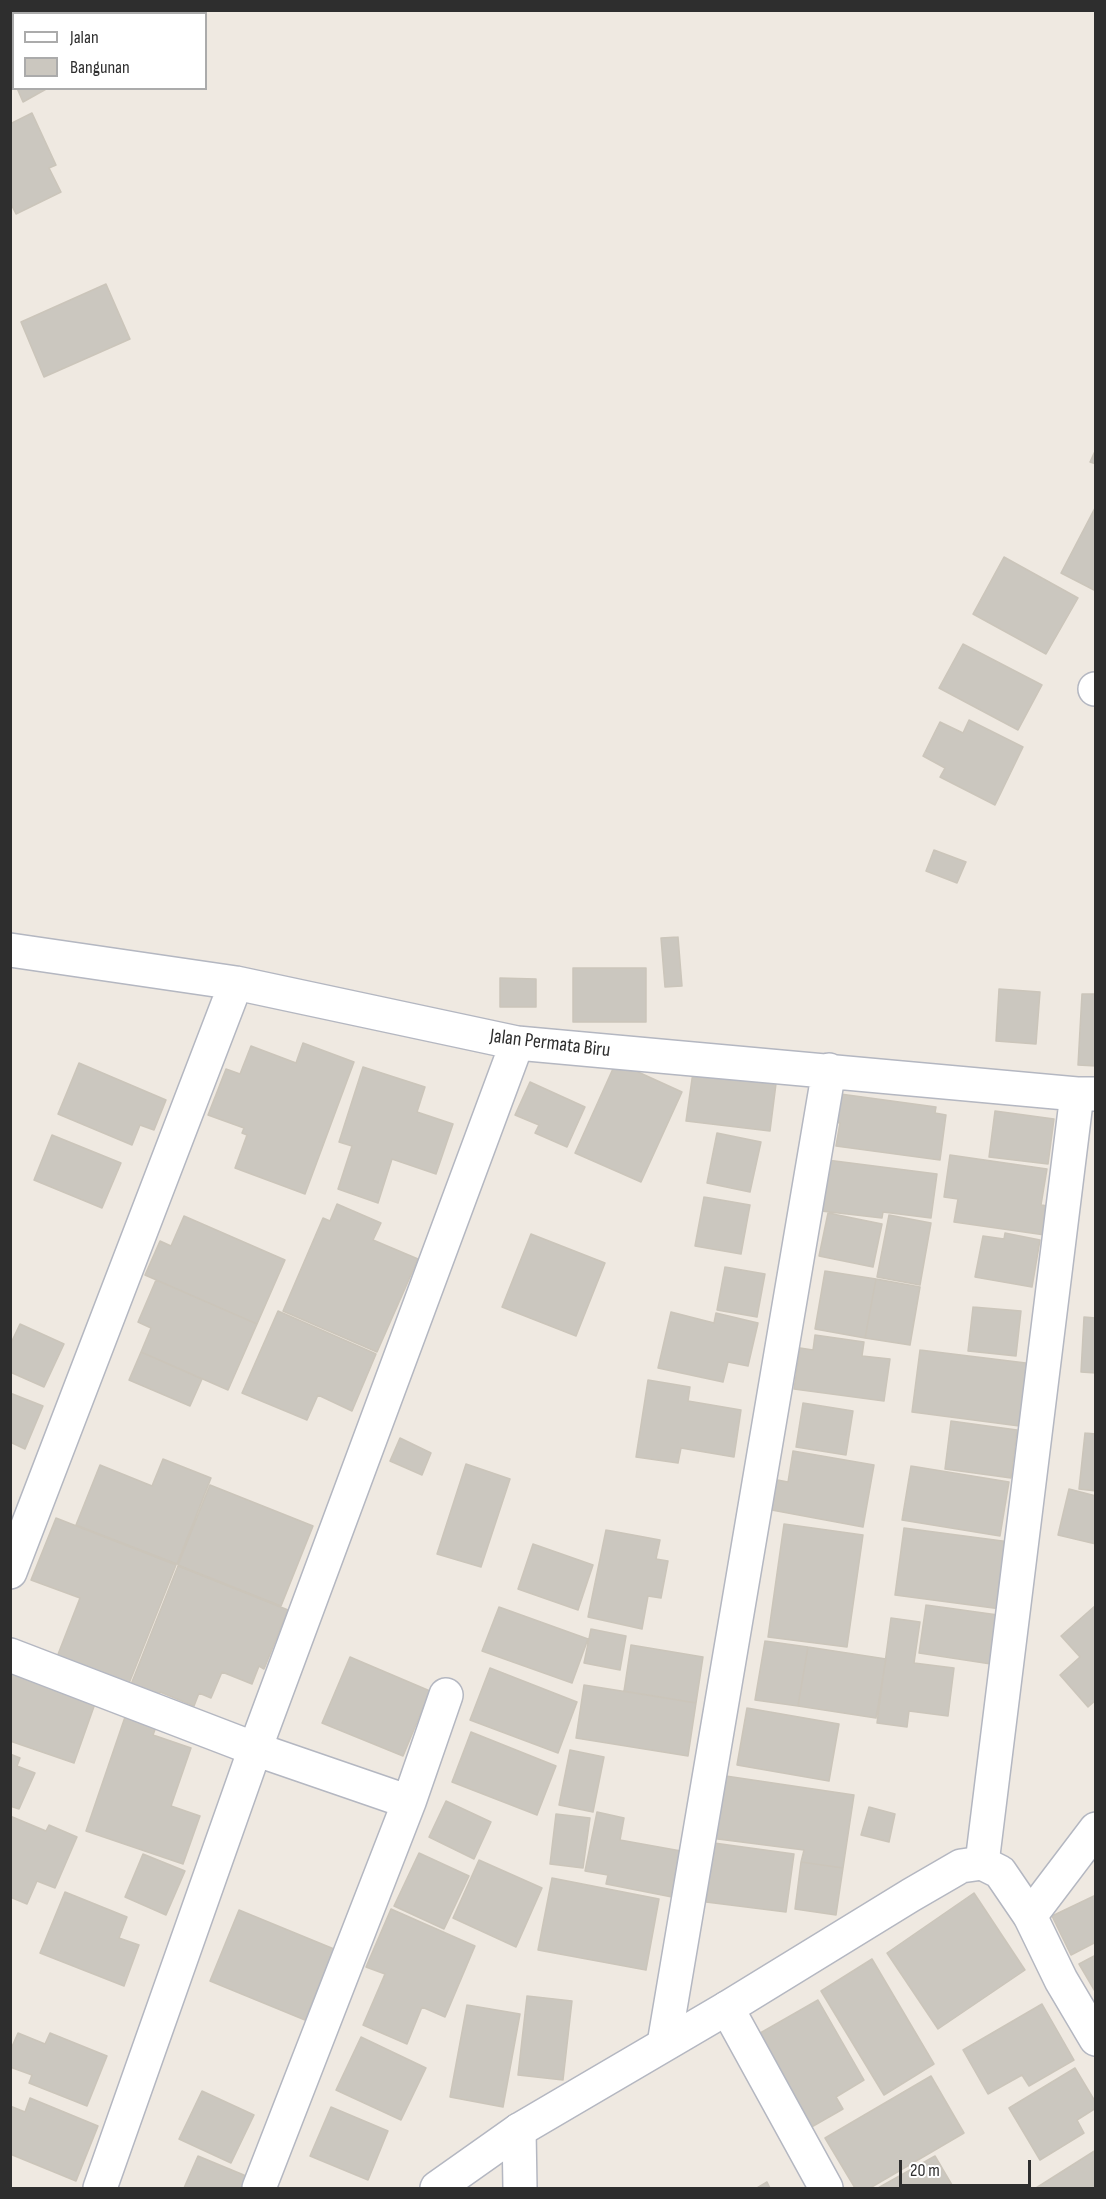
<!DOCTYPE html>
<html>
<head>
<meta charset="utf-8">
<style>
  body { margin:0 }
  #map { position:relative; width:1106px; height:2199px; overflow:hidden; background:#efe9e1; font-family:"Sofia Sans Condensed",sans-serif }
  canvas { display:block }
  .frame { position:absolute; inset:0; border:12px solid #2e2e2e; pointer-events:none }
  .legend { position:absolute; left:12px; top:12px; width:195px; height:78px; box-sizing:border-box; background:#fff; border:2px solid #ababab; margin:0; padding:8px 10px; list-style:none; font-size:18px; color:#2e2e2e }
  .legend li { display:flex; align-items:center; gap:12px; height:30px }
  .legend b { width:30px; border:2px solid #ababab }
  .scale { position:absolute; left:899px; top:2160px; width:132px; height:27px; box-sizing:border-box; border:3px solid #2e2e2e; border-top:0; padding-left:8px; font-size:18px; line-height:21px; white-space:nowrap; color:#2e2e2e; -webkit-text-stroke:4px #fff; paint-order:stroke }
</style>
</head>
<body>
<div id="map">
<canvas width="1106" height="2199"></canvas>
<div class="frame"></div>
<ul class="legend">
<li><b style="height:8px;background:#fff"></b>Jalan</li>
<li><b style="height:16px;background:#cbc7bf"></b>Bangunan</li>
</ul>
<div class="scale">20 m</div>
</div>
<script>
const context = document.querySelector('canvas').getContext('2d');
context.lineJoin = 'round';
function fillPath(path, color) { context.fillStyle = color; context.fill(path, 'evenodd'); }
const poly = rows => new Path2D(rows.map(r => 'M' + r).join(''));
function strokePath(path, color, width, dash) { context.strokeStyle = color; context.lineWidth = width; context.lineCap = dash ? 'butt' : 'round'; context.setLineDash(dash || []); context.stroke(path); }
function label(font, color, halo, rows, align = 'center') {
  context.font = font + ' "Sofia Sans Condensed",sans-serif'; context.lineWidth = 5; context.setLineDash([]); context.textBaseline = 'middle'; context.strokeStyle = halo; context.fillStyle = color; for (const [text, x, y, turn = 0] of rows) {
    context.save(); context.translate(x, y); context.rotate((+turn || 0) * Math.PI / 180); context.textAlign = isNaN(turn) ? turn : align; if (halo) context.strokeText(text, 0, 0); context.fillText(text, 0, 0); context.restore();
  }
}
const building = poly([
  [14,62,14,82,10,77,10,64,14,62],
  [17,88,48,88,23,102,17,88],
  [32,113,56,165,49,168,61,192,16,214,10,202,10,124,32,113],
  [106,284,130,339,44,377,21,322,106,284],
  [1096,449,1096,464,1090,462,1096,449],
  [1096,506,1096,591,1061,573,1096,506],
  [1004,557,1078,598,1046,654,973,614,1004,557],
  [963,644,1042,685,1018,730,939,688,963,644],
  [969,720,1023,747,995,805,940,777,945,768,923,756,940,722,963,733,969,720],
  [934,850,966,862,957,883,926,871,934,850],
  [678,937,682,986,665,987,661,938,678,937],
  [573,968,646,968,646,1022,573,1022,573,968],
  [500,978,536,979,536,1007,500,1007,500,978],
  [999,989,1040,992,1036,1044,996,1041,999,989],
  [1082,994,1096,994,1096,1066,1078,1065,1082,994],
  [303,1043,354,1062,305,1194,235,1168,247,1135,242,1133,244,1128,208,1115,226,1069,240,1074,251,1046,296,1063,303,1043],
  [616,1062,682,1092,641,1182,575,1153,616,1062],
  [79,1063,166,1100,154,1130,140,1125,132,1145,58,1114,79,1063],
  [694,1065,777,1076,770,1131,686,1121,694,1065],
  [363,1067,425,1087,417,1112,453,1124,436,1174,392,1159,378,1203,338,1189,352,1146,339,1142,363,1067],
  [530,1082,585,1107,567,1147,535,1133,539,1125,515,1115,530,1082],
  [833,1093,936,1107,935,1113,946,1115,940,1160,836,1146,840,1123,828,1121,833,1093],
  [995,1111,1054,1119,1048,1164,989,1157,995,1111],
  [717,1133,761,1142,750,1192,707,1183,717,1133],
  [52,1135,121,1163,102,1208,34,1180,52,1135],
  [950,1155,1047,1169,1041,1205,1056,1207,1052,1236,954,1222,958,1199,944,1197,950,1155],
  [827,1160,937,1174,931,1218,883,1212,882,1218,821,1211,827,1160],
  [704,1197,750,1205,741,1254,695,1246,704,1197],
  [337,1204,381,1223,373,1240,418,1259,377,1352,283,1311,323,1218,330,1221,337,1204],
  [828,1213,882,1224,873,1267,819,1256,828,1213],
  [889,1215,931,1223,920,1285,877,1277,889,1215],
  [184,1216,285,1260,257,1324,145,1275,160,1241,171,1246,184,1216],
  [1005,1233,1040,1240,1032,1287,975,1277,983,1236,1004,1239,1005,1233],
  [531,1234,605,1263,576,1336,502,1307,531,1234],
  [725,1267,765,1274,757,1317,717,1310,725,1267],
  [825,1271,876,1279,865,1338,815,1329,825,1271],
  [876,1279,920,1287,910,1345,865,1338,876,1279],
  [156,1280,257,1324,228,1390,141,1352,151,1328,138,1322,156,1280],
  [973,1307,1021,1311,1016,1356,968,1351,973,1307],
  [278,1311,376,1354,352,1411,318,1395,307,1420,242,1393,278,1311],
  [671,1312,714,1323,716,1313,758,1323,748,1366,728,1362,723,1382,658,1368,671,1312],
  [1084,1317,1096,1318,1096,1373,1081,1372,1084,1317],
  [20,1324,64,1344,44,1387,10,1372,10,1345,20,1324],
  [815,1335,864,1342,862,1356,890,1359,884,1401,794,1389,800,1348,813,1350,815,1335],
  [920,1350,1034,1364,1027,1427,912,1412,920,1350],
  [141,1352,202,1379,190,1406,129,1380,141,1352],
  [648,1380,690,1387,688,1401,741,1410,734,1457,681,1448,678,1463,636,1457,648,1380],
  [10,1393,43,1406,25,1449,10,1442,10,1393],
  [803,1403,853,1411,846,1455,796,1447,803,1403],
  [951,1421,1017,1430,1011,1478,945,1469,951,1421],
  [1085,1433,1096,1434,1096,1491,1079,1489,1085,1433],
  [400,1438,431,1453,422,1475,390,1461,400,1438],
  [793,1451,874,1465,863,1527,761,1508,767,1478,788,1482,793,1451],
  [163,1459,211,1478,177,1564,76,1525,100,1465,152,1486,163,1459],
  [466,1464,510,1479,481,1567,437,1554,466,1464],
  [911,1466,1009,1482,1000,1536,902,1520,911,1466],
  [210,1485,313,1526,281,1606,178,1565,210,1485],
  [1069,1489,1096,1496,1096,1544,1058,1535,1069,1489],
  [56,1518,176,1565,126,1691,55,1662,80,1598,31,1580,56,1518],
  [784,1524,863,1535,847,1647,768,1637,784,1524],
  [904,1528,1010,1542,1001,1609,895,1595,904,1528],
  [606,1530,660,1540,656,1559,668,1561,661,1598,648,1596,642,1629,588,1617,606,1530],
  [533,1544,593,1565,578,1610,518,1589,533,1544],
  [178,1566,288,1610,264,1669,259,1666,252,1684,222,1672,211,1698,199,1693,194,1706,160,1692,155,1703,128,1692,178,1566],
  [926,1605,998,1615,991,1664,919,1653,926,1605],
  [1096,1605,1096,1700,1088,1707,1060,1675,1080,1657,1061,1636,1096,1605],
  [499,1607,588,1639,572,1683,482,1651,499,1607],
  [891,1618,920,1622,914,1663,954,1668,948,1716,909,1711,907,1727,877,1723,891,1618],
  [591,1629,626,1636,620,1670,584,1663,591,1629],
  [765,1641,808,1647,798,1706,755,1700,765,1641],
  [631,1645,703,1657,696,1703,624,1691,631,1645],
  [808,1647,886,1659,876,1718,798,1706,808,1647],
  [350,1657,430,1691,403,1756,322,1723,350,1657],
  [10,1668,97,1698,74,1763,10,1741,10,1668],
  [490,1668,577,1702,558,1753,470,1720,490,1668],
  [584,1685,696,1703,688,1756,576,1738,584,1685],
  [747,1708,839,1724,829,1781,737,1765,747,1708],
  [125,1717,156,1727,153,1735,191,1748,171,1806,200,1816,183,1864,86,1831,125,1717],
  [471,1732,556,1766,537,1815,452,1782,471,1732],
  [570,1750,604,1757,593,1812,559,1805,570,1750],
  [10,1754,20,1758,17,1766,35,1773,19,1809,10,1806,10,1754],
  [719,1775,854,1795,843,1868,801,1862,804,1850,710,1838,719,1775],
  [446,1801,491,1822,474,1859,429,1837,446,1801],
  [869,1807,895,1814,889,1842,861,1835,869,1807],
  [597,1812,624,1818,620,1840,681,1851,672,1897,606,1884,608,1875,585,1871,597,1812],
  [556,1814,590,1818,583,1868,550,1864,556,1814],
  [10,1816,46,1831,49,1825,77,1837,55,1888,37,1881,27,1904,10,1897,10,1816],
  [714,1843,794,1854,786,1912,706,1902,714,1843],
  [419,1853,469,1876,444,1929,394,1906,419,1853],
  [143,1854,185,1871,166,1915,125,1897,143,1854],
  [479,1860,542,1888,516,1947,453,1918,479,1860],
  [801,1862,843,1868,836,1915,795,1909,801,1862],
  [552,1878,659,1899,646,1970,538,1950,552,1878],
  [65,1892,127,1917,119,1938,139,1945,124,1986,40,1953,65,1892],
  [974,1893,1025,1970,938,2029,887,1953,974,1893],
  [1096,1895,1096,1942,1071,1955,1052,1916,1096,1895],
  [391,1909,475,1946,445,2017,422,2007,407,2044,363,2025,385,1974,366,1967,391,1909],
  [239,1910,334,1949,305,2020,210,1981,239,1910],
  [1096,1955,1096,1993,1079,1964,1096,1955],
  [872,1959,934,2064,884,2095,821,1991,872,1959],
  [527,1996,572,2001,563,2080,518,2075,527,1996],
  [818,2000,864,2080,836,2097,843,2109,808,2129,755,2036,818,2000],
  [1042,2004,1074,2060,1029,2086,1022,2075,988,2094,963,2050,1042,2004],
  [467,2005,520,2014,503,2107,450,2097,467,2005],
  [18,2033,45,2044,50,2033,107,2056,87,2106,29,2083,32,2075,10,2067,10,2051,18,2033],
  [361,2037,426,2068,401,2120,336,2090,361,2037],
  [1075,2068,1096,2103,1096,2108,1077,2120,1084,2133,1040,2160,1009,2108,1075,2068],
  [931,2076,964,2133,870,2188,855,2188,825,2138,931,2076],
  [202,2091,254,2115,231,2163,179,2139,202,2091],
  [30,2098,98,2126,76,2181,10,2154,10,2106,25,2112,30,2098],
  [331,2107,388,2131,368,2180,310,2156,331,2107],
  [1096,2150,1096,2188,1036,2188,1096,2150],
  [198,2156,251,2178,247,2188,184,2188,198,2156],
  [935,2156,952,2185,945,2188,878,2188,935,2156],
  [767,2182,770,2188,757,2188,767,2182]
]);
const street = poly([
  [1095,689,1096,689],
  [10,950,236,983,517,1043,1077,1094,1096,1094],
  [10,1572,236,983],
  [10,1655,255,1749,409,1802],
  [982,1863,1077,1094],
  [1030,1916,1096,1829],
  [727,2008,826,2188],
  [664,2044,829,1070],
  [519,2130,520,2188],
  [100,2188,255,1749,517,1043],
  [259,2188,409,1802,446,1695]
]);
const secondary = poly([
  [437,2188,519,2130,727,2008,911,1895,961,1866,982,1863,1000,1872,1030,1916,1061,1980,1096,2039]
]);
const streetNames = [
  ["Jalan Permata Biru",550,1044,7]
];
fillPath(building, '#cbc7bf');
strokePath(building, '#cbc5ba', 1.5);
strokePath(street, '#b4b7c1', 36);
strokePath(secondary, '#b4b7c1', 36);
strokePath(street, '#fff', 33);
strokePath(secondary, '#fff', 33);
label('20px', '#2e2e2e', '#fff', streetNames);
</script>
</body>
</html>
